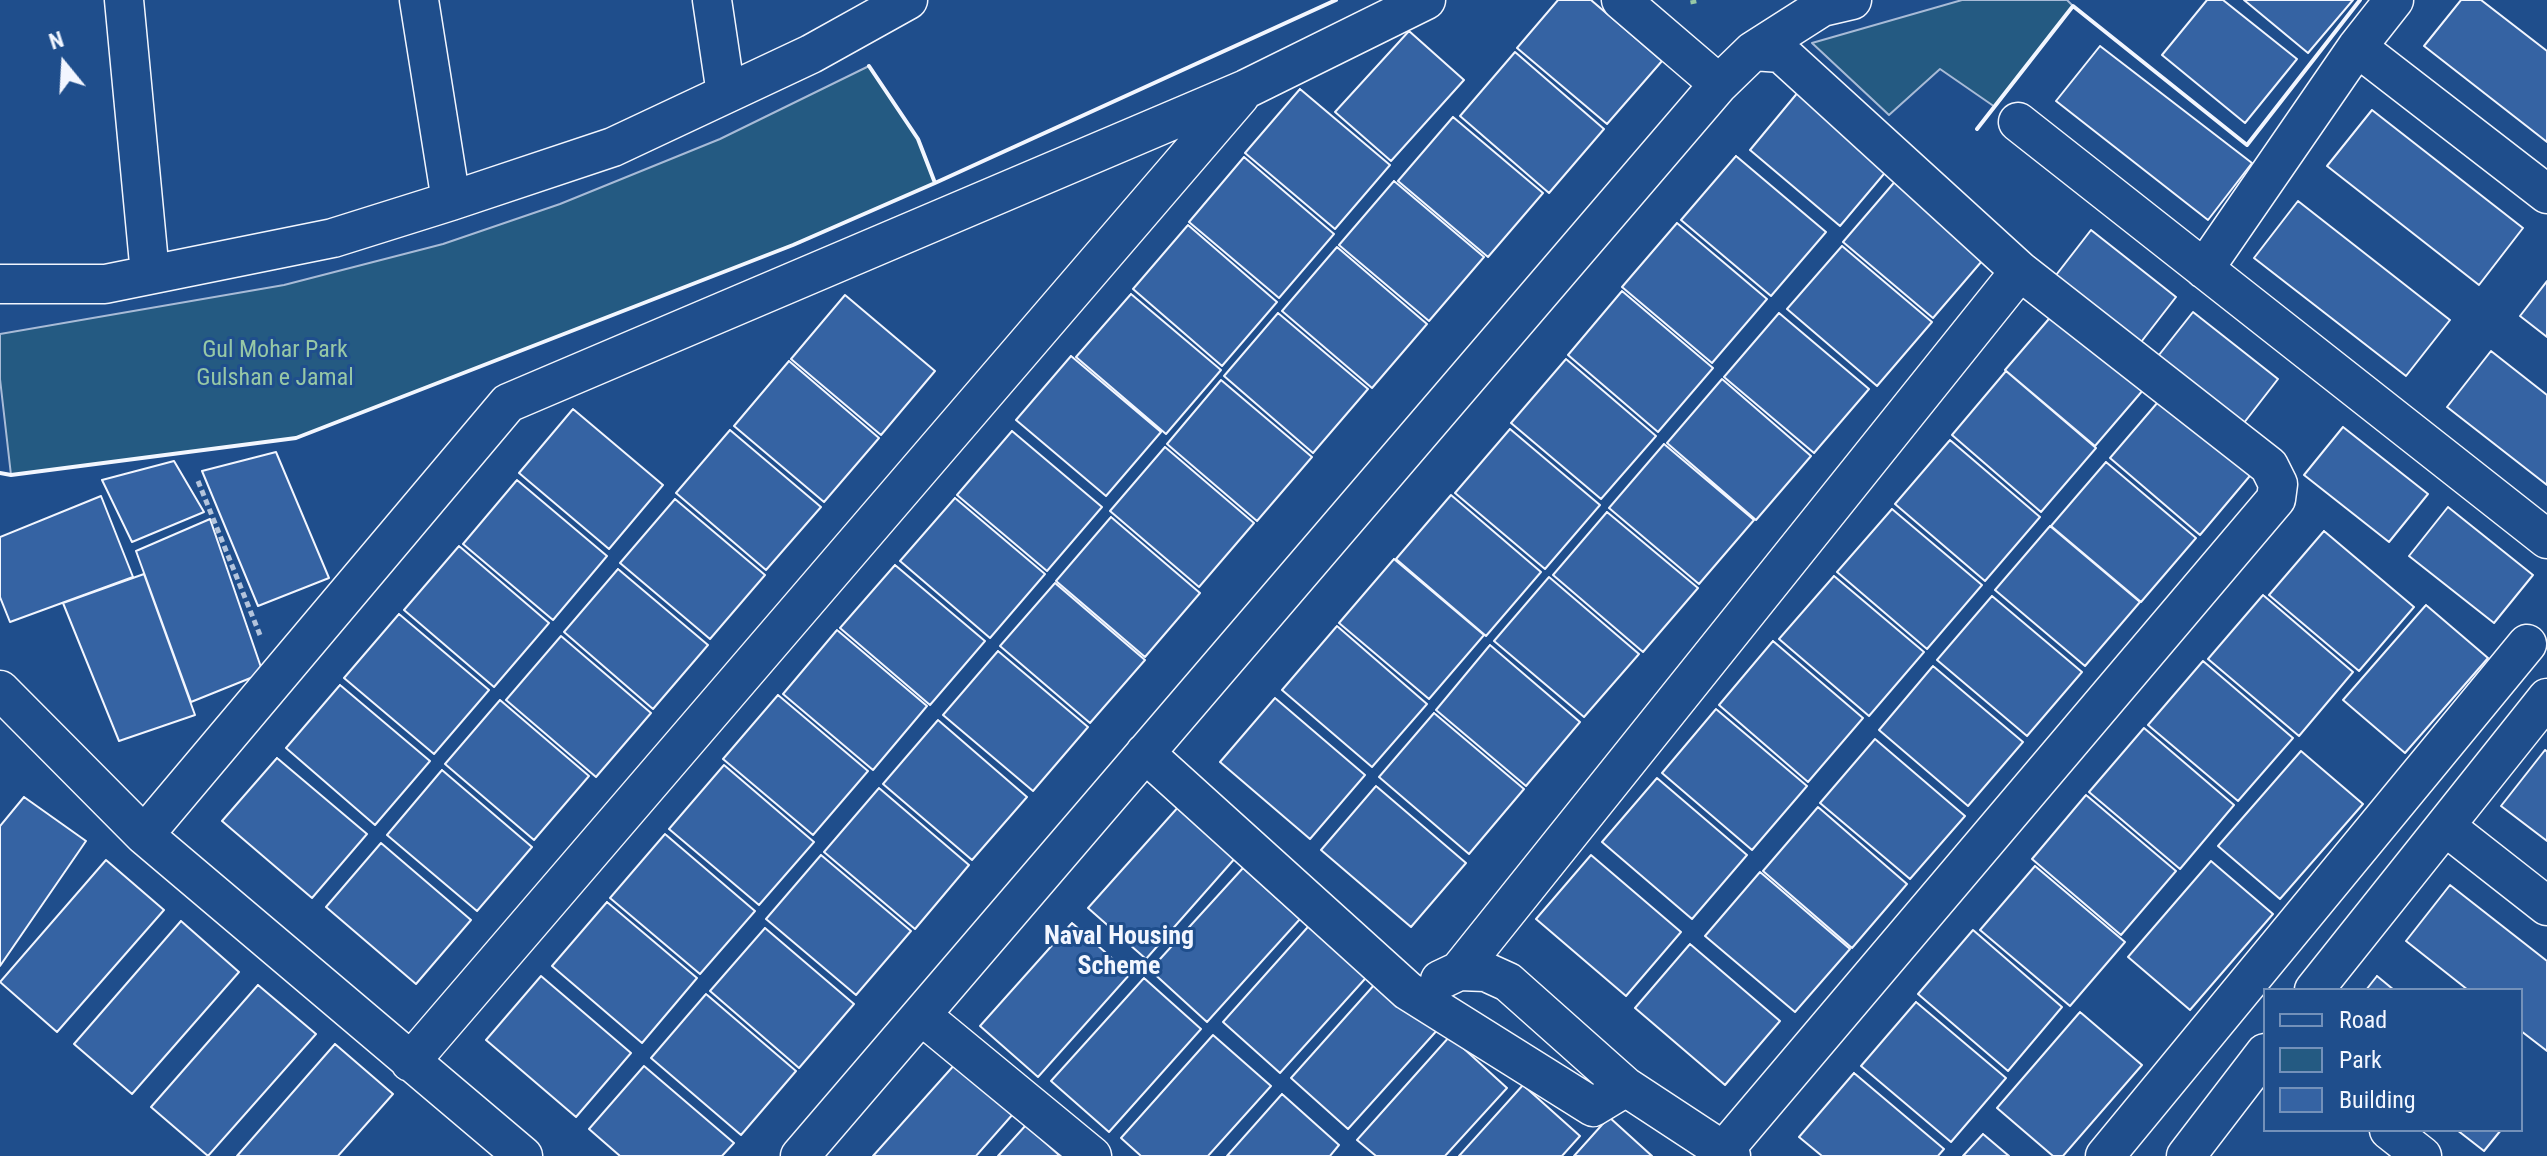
<!DOCTYPE html>
<html>
<head>
<meta charset="utf-8">
<style>
  body { margin:0 }
  #map { position:relative; width:2547px; height:1156px; overflow:hidden; background:#1f4e8c; font-family:"Roboto Condensed",sans-serif }
  canvas { display:block }
  .legend { position:absolute; left:2263px; top:988px; width:260px; height:144px; box-sizing:border-box; background:#1f4e8c; border:2px solid #7391ba; margin:0; padding:10px 14px; list-style:none; font-size:24px; color:#f2f6ff }
  .legend li { display:flex; align-items:center; gap:16px; height:40px }
  .legend b { width:40px; border:2px solid #7391ba }
  .north { position:absolute; left:24px; top:24px; width:80px; height:80px; -webkit-text-stroke:6px #1f4e8c; paint-order:stroke; rotate:342deg; font-size:22px; font-weight:700; line-height:32px; text-align:center; color:#f2f6ff }
  .north::after { content:''; display:block; margin:auto; width:28px; height:36px; background:#f2f6ff; clip-path:polygon(50% 0,100% 100%,50% 72%,0 100%) }
</style>
</head>
<body>
<div id="map">
<canvas width="2547" height="1156"></canvas>
<ul class="legend">
<li><b style="height:10px;background:#1f4e8c"></b>Road</li>
<li><b style="height:22px;background:#245a82"></b>Park</li>
<li><b style="height:22px;background:#3563a3"></b>Building</li>
</ul>
<div class="north">N</div>
</div>
<script>
const context = document.querySelector('canvas').getContext('2d');
context.lineJoin = 'round';
function fillPath(path, color) { context.fillStyle = color; context.fill(path, 'evenodd'); }
const poly = rows => new Path2D(rows.map(r => 'M' + r).join(''));
function strokePath(path, color, width, dash) { context.strokeStyle = color; context.lineWidth = width; context.lineCap = dash ? 'butt' : 'round'; context.setLineDash(dash || []); context.stroke(path); }
function label(font, color, halo, rows, align = 'center') {
  context.font = font + ' "Roboto Condensed",sans-serif'; context.lineWidth = 6; context.setLineDash([]); context.textBaseline = 'middle'; context.strokeStyle = halo; context.fillStyle = color; for (const [text, x, y, turn = 0] of rows) {
    context.save(); context.translate(x, y); context.rotate((+turn || 0) * Math.PI / 180); context.textAlign = isNaN(turn) ? turn : align; if (halo) context.strokeText(text, 0, 0); context.fillText(text, 0, 0); context.restore();
  }
}
const green = poly([
  [1962,0,2067,0,2073,6,1995,107,1940,69,1889,115,1812,43,1962,0],
  [869,66,918,139,935,183,793,245,296,438,11,475,0,379,0,334,284,285,443,244,560,204,720,139,869,66]
]);
const building = poly([
  [1558,0,1591,0,1662,61,1607,124,1517,48,1558,0],
  [2207,0,2223,0,2297,59,2245,123,2162,55,2207,0],
  [2244,0,2353,0,2308,53,2244,0],
  [2461,0,2481,0,2547,51,2547,142,2424,46,2461,0],
  [1409,31,1464,80,1391,161,1335,112,1409,31],
  [2100,46,2252,163,2208,220,2056,101,2100,46],
  [1515,52,1604,129,1549,193,1460,116,1515,52],
  [1804,85,1894,162,1840,226,1750,150,1804,85],
  [1300,89,1390,165,1335,229,1245,153,1300,89],
  [2372,110,2523,228,2479,285,2327,166,2372,110],
  [1453,117,1543,193,1488,257,1398,181,1453,117],
  [1736,156,1826,232,1771,296,1681,220,1736,156],
  [1244,157,1334,234,1279,298,1189,222,1244,157],
  [1898,178,1988,254,1933,318,1843,242,1898,178],
  [1394,181,1484,257,1429,321,1339,245,1394,181],
  [2298,201,2450,320,2406,376,2254,258,2298,201],
  [1677,223,1767,299,1712,363,1622,287,1677,223],
  [1188,225,1277,302,1222,366,1133,289,1188,225],
  [2091,230,2176,297,2138,346,2053,279,2091,230],
  [1842,246,1932,322,1877,386,1787,309,1842,246],
  [1337,247,1427,324,1372,388,1282,311,1337,247],
  [2547,281,2547,337,2520,316,2547,281],
  [1622,291,1713,368,1658,432,1568,355,1622,291],
  [1131,294,1221,370,1166,434,1076,357,1131,294],
  [845,295,935,371,881,435,791,359,845,295],
  [2060,306,2150,382,2095,446,2005,370,2060,306],
  [2193,312,2278,379,2240,428,2155,360,2193,312],
  [1278,313,1368,389,1313,453,1224,376,1278,313],
  [1779,313,1869,389,1814,453,1724,377,1779,313],
  [2491,351,2547,395,2547,485,2447,407,2491,351],
  [1071,356,1161,432,1106,496,1016,420,1071,356],
  [1566,359,1656,436,1601,499,1511,423,1566,359],
  [789,361,879,438,824,502,734,426,789,361],
  [2006,371,2096,448,2041,512,1952,435,2006,371],
  [1722,379,1811,456,1756,520,1667,443,1722,379],
  [1221,380,1312,457,1257,521,1167,444,1221,380],
  [2164,395,2254,471,2200,535,2110,458,2164,395],
  [573,409,663,485,609,549,519,473,573,409],
  [2343,427,2428,494,2389,542,2304,475,2343,427],
  [1510,429,1600,505,1545,569,1455,493,1510,429],
  [730,430,821,507,766,570,676,493,730,430],
  [1012,431,1102,507,1047,571,957,495,1012,431],
  [1950,440,2040,517,1985,581,1895,504,1950,440],
  [1664,444,1754,520,1699,584,1609,508,1664,444],
  [1165,447,1254,523,1199,587,1110,511,1165,447],
  [276,452,329,578,258,606,202,471,276,452],
  [174,461,204,512,132,542,102,480,174,461],
  [2106,462,2196,538,2141,602,2051,526,2106,462],
  [517,480,607,556,553,620,463,544,517,480],
  [1451,495,1541,572,1486,636,1396,559,1451,495],
  [101,496,133,577,10,622,0,597,0,537,101,496],
  [955,498,1045,574,990,638,900,561,955,498],
  [675,499,765,575,710,639,620,563,675,499],
  [2448,507,2533,575,2494,623,2409,556,2448,507],
  [1892,509,1982,585,1927,649,1837,572,1892,509],
  [1607,512,1698,588,1643,652,1553,575,1607,512],
  [1111,517,1200,593,1145,657,1056,581,1111,517],
  [210,519,263,673,191,702,136,551,210,519],
  [2050,526,2140,602,2085,666,1995,590,2050,526],
  [2324,531,2414,607,2359,671,2269,595,2324,531],
  [459,546,549,623,494,687,404,610,459,546],
  [1394,559,1484,635,1429,699,1339,623,1394,559],
  [895,565,985,641,930,705,840,628,895,565],
  [618,569,708,645,653,709,564,632,618,569],
  [144,574,195,715,119,741,63,603,144,574],
  [1834,576,1924,652,1869,716,1779,639,1834,576],
  [1549,577,1639,654,1584,717,1494,641,1549,577],
  [1055,583,1145,660,1090,723,1000,646,1055,583],
  [2263,595,2353,672,2299,736,2208,659,2263,595],
  [1992,596,2082,672,2027,736,1937,660,1992,596],
  [2426,605,2488,658,2405,753,2343,700,2426,605],
  [399,614,489,690,434,754,344,678,399,614],
  [1337,626,1427,704,1372,767,1282,690,1337,626],
  [837,630,927,706,873,770,783,694,837,630],
  [561,636,651,713,596,777,506,700,561,636],
  [1773,641,1863,718,1808,782,1719,705,1773,641],
  [1490,645,1580,722,1526,786,1436,710,1490,645],
  [998,651,1088,727,1033,791,943,715,998,651],
  [2203,661,2293,738,2238,801,2148,725,2203,661],
  [1933,666,2023,742,1968,806,1879,730,1933,666],
  [340,685,430,761,375,825,286,748,340,685],
  [778,695,868,771,813,835,723,759,778,695],
  [1275,698,1365,775,1310,839,1220,762,1275,698],
  [500,700,589,776,534,840,445,764,500,700],
  [1716,709,1807,786,1752,850,1662,773,1716,709],
  [1434,713,1524,789,1469,854,1379,777,1434,713],
  [938,720,1027,797,972,860,883,784,938,720],
  [2144,728,2234,805,2180,869,2089,792,2144,728],
  [1875,739,1965,816,1910,879,1820,803,1875,739],
  [2545,750,2547,751,2547,841,2501,806,2545,750],
  [2301,751,2363,804,2280,899,2218,846,2301,751],
  [277,758,367,834,312,898,222,821,277,758],
  [724,765,814,842,759,905,669,829,724,765],
  [442,770,532,847,477,911,387,835,442,770],
  [1657,778,1747,855,1692,919,1602,842,1657,778],
  [1376,786,1466,863,1411,927,1321,850,1376,786],
  [879,788,969,865,915,929,824,852,879,788],
  [2086,795,2176,871,2121,935,2032,859,2086,795],
  [24,797,86,841,0,966,0,826,24,797],
  [1180,805,1237,856,1146,959,1088,908,1180,805],
  [1818,807,1907,884,1852,948,1763,871,1818,807],
  [665,834,755,911,700,974,610,898,665,834],
  [381,843,471,920,416,984,326,907,381,843],
  [821,855,911,931,856,995,766,919,821,855],
  [1591,855,1681,932,1626,996,1536,919,1591,855],
  [106,860,164,910,57,1032,0,982,106,860],
  [2211,861,2273,914,2190,1010,2128,957,2211,861],
  [2035,866,2125,942,2070,1006,1980,930,2035,866],
  [1243,868,1300,919,1207,1022,1150,970,1243,868],
  [1760,872,1850,949,1795,1012,1705,936,1760,872],
  [2450,885,2547,961,2547,1051,2521,1031,2521,990,2468,990,2406,941,2450,885],
  [607,902,697,978,642,1043,552,966,607,902],
  [1315,919,1373,970,1280,1073,1223,1022,1315,919],
  [181,921,239,972,132,1094,74,1044,181,921],
  [1072,923,1130,974,1038,1077,980,1026,1072,923],
  [765,928,854,1004,799,1068,710,991,765,928],
  [1973,930,2062,1007,2008,1071,1918,994,1973,930],
  [1690,944,1780,1021,1725,1085,1635,1008,1690,944],
  [1383,975,1440,1027,1348,1129,1291,1078,1383,975],
  [541,976,631,1053,576,1117,486,1040,541,976],
  [2377,976,2394,990,2366,990,2377,976],
  [1144,978,1201,1029,1109,1132,1051,1081,1144,978],
  [258,985,316,1034,208,1156,151,1107,258,985],
  [706,994,796,1071,741,1135,651,1058,706,994],
  [1916,1002,2006,1078,1951,1142,1861,1066,1916,1002],
  [2080,1012,2142,1065,2063,1156,2053,1156,1997,1108,2080,1012],
  [1213,1035,1271,1086,1208,1156,1141,1156,1121,1138,1213,1035],
  [1450,1036,1507,1088,1445,1156,1376,1156,1357,1140,1450,1036],
  [335,1044,393,1094,338,1156,237,1156,335,1044],
  [956,1063,1013,1114,976,1156,873,1156,956,1063],
  [644,1066,734,1143,722,1156,620,1156,589,1129,644,1066],
  [1854,1073,1944,1149,1938,1156,1822,1156,1799,1137,1854,1073],
  [1523,1085,1580,1136,1562,1156,1459,1156,1523,1085],
  [1282,1094,1339,1145,1330,1156,1227,1156,1282,1094],
  [1609,1117,1652,1156,1574,1156,1609,1117],
  [1026,1125,1060,1156,998,1156,1026,1125],
  [2457,1130,2501,1130,2484,1151,2457,1130],
  [1983,1134,2009,1156,1963,1156,1983,1134]
]);
const path = poly([
  [198,481,260,635]
]);
const minor = poly([
  [124,0,150,274],
  [419,0,451,201],
  [712,0,726,94],
  [1621,0,1719,84,1753,51,1822,7,1852,0],
  [2357,47,2547,194],
  [2018,122,2547,539],
  [2204,269,2357,47,2394,0],
  [0,284,105,284,333,238,451,201,613,147,811,54,908,0],
  [0,690,144,835,523,1156],
  [1145,753,1408,991,1593,1107,1626,1087,1731,1156],
  [2445,826,2547,906],
  [144,835,508,403,1246,89,1426,0],
  [1459,971,2020,271],
  [1440,980,1459,971,1486,972,1508,982,1626,1087],
  [2314,990,2547,698],
  [921,1015,1092,1156],
  [410,1062,1240,96],
  [2389,1130,2422,1156],
  [1724,1150,2276,499,2278,484,2269,466,2020,271,1781,53,1753,51],
  [800,1156,1719,84],
  [2105,1156,2527,644],
  [2186,1156,2265,1053]
]);
const hedge = poly([
  [1693,0,1694,5]
]);
const wall = poly([
  [1977,129,2073,6,2247,145,2360,0],
  [935,183,1336,0],
  [0,473,11,475,296,438,793,245,935,183,918,139,869,66]
]);
const parkNames = [
  ["Gul Mohar Park",275,351],
  ["Gulshan e Jamal",275,379]
];
const neighbourhoodNames = [
  ["Naval Housing",1119,937],
  ["Scheme",1119,967]
];
fillPath(green, '#245a82');
strokePath(green, '#a8bbd7', 2);
fillPath(building, '#3563a3');
strokePath(building, '#f2f6ff', 2);
strokePath(minor, '#f2f6ff', 41);
strokePath(path, '#b3c4dc', 5, [6, 4]);
strokePath(minor, '#1f4e8c', 38);
strokePath(hedge, '#97c8a6', 6, [4, 6]);
strokePath(wall, '#f2f6ff', 4);
label('24px', '#97c8a6', '#1f4e8c', parkNames);
label('bold 26px', '#f2f6ff', '#1f4e8c', neighbourhoodNames);
</script>
</body>
</html>
